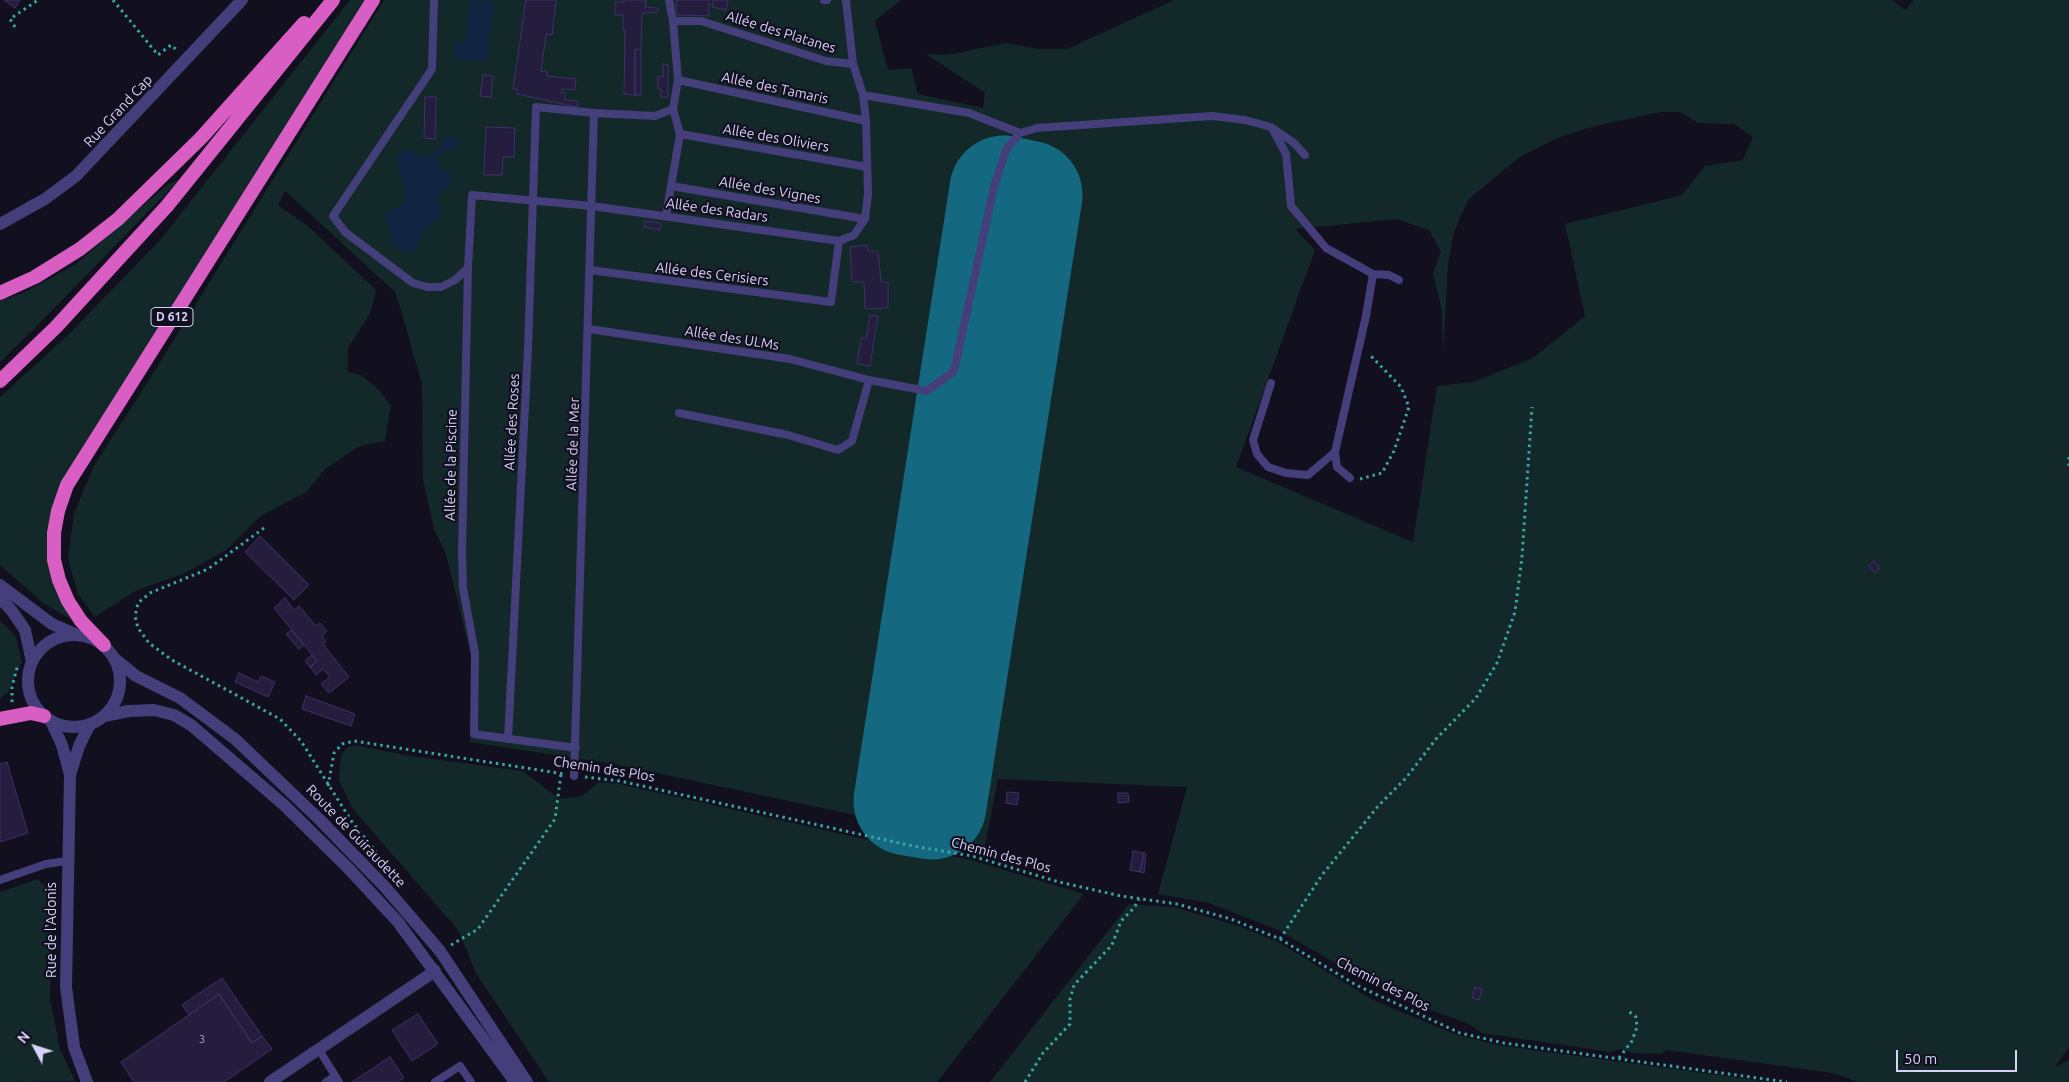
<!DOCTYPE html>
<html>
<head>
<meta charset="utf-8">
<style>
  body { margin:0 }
  #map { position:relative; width:2069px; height:1082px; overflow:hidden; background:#120f1f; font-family:Ubuntu,sans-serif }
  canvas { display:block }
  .north { position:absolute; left:10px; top:1022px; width:50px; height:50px; -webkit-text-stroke:4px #120f1f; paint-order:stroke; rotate:310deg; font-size:14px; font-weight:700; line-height:20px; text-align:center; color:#d8d2fa }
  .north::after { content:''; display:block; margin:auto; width:18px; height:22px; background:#d8d2fa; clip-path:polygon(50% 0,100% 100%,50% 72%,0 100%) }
  .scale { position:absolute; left:1896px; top:1050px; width:121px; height:22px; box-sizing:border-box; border:2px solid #d8d2fa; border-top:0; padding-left:6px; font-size:15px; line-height:18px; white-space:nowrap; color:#d8d2fa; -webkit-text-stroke:4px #120f1f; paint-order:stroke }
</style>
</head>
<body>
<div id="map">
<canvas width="2069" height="1082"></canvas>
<div class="north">N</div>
<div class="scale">50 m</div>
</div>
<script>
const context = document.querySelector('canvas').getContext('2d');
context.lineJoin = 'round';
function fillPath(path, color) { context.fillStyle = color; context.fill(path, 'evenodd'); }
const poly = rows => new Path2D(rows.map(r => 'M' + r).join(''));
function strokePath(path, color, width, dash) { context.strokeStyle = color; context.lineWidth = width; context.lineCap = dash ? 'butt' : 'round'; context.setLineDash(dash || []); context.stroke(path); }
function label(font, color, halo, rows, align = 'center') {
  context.font = font + ' Ubuntu,sans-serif'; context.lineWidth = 4.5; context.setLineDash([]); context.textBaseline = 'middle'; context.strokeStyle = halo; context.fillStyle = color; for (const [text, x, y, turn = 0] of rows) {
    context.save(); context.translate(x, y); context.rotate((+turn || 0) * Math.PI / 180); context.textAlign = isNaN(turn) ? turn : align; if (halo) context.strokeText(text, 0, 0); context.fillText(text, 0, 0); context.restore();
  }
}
const green = poly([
  [350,0,366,0,50,523,70,619,43,603,0,565,0,397,69,334,160,240],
  [384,0,901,0,875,21,888,70,911,68,918,94,983,108,985,93,926,54,947,55,1006,43,1039,49,1067,49,1174,0,1892,0,1905,10,1914,0,2069,0,2069,1047,2055,1067,2069,1060,2069,1082,1858,1082,1833,1073,1666,1050,1661,1054,1633,1053,1620,1049,1610,1052,1482,1033,1469,1024,1409,1002,1373,985,1278,930,1209,903,1158,894,1187,787,998,779,984,851,945,834,614,764,470,742,472,660,446,554,434,529,423,480,422,384,396,293,285,191,278,205,309,227,376,290,370,314,348,348,348,372,361,375,377,388,391,405,385,441,360,446,325,469,306,492,261,516,226,550,185,573,135,591,95,617,78,594,68,559,74,513,95,464,147,383],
  [1660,112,1681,112,1698,123,1734,124,1753,137,1743,160,1705,166,1682,195,1565,224,1585,316,1533,358,1473,382,1437,386,1413,542,1236,467,1315,250,1295,229,1396,219,1429,230,1441,252,1433,273,1442,311,1443,356,1448,264,1454,232,1468,200,1521,156,1557,138,1591,127],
  [180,179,32,331,0,362,0,301,25,292,76,264,167,185],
  [0,620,16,637,22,662,8,692,0,699],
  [354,745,410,756,523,771,559,799,582,796,599,782,619,784,900,847,971,860,1084,894,937,1082,549,1082,476,973,458,930,352,808,339,780,341,755,347,748],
  [37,879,48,888,52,902,50,998,60,1049,75,1081,0,1082,0,892],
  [1129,904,1173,907,1236,925,1278,942,1373,1000,1457,1035,1503,1046,1771,1082,990,1082]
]);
const water = poly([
  [470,0,494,2,487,62,453,58,455,41,465,42],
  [453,136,458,140,457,148,452,151,446,150,437,156,439,168,450,172,452,179,448,189,441,192,437,198,441,211,439,217,421,232,422,238,416,249,407,253,401,251,393,245,391,228,386,219,388,212,401,206,405,200,404,181,398,169,397,157,410,147,419,157,426,155,429,156,441,146,445,138]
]);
const runway = poly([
  [1004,190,1028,195,932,805,908,801,1004,190]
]);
const building = poly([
  [4,0,20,0,15,8,4,0],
  [526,0,556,0,552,35,546,34,541,71,547,72,547,76,576,79,575,90,562,89,561,93,565,93,565,100,578,101,577,107,517,94,518,89,513,89,526,0],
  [624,0,646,0,645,7,658,8,658,12,642,13,641,49,635,50,635,95,624,94,625,30,623,30,623,15,615,15,615,2,624,2,624,0],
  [676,0,709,0,709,16,677,15,676,0],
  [713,0,728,0,726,10,712,7,713,0],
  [641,49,641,95,635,95,635,50,641,49],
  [663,64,668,65,668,97,661,97,661,89,658,88,658,76,663,77,663,64],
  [483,75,493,76,491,97,480,96,483,75],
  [425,97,436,97,435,139,424,138,425,97],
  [486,127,515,128,514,157,503,157,502,175,484,175,486,127],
  [645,221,661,223,660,230,644,227,645,221],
  [867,245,868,251,878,251,881,282,888,282,888,308,865,309,864,282,852,282,850,247,867,245],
  [870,315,878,316,870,366,857,364,861,338,866,339,870,315],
  [260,536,309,585,294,600,245,552,260,536],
  [1874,561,1880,568,1875,573,1869,566,1874,561],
  [285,598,294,610,299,606,316,626,320,623,327,631,322,636,326,642,323,644,349,677,329,693,321,684,330,677,323,669,316,675,310,667,317,661,274,608,285,598],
  [292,630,304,645,299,649,286,634,292,630],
  [312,655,317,661,310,667,305,661,312,655],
  [239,673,258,682,261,676,275,682,268,697,235,682,239,673],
  [306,696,355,714,351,726,302,709,306,696],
  [7,762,28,833,0,842,0,764,7,762],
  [1007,792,1019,793,1017,805,1006,803,1007,792],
  [1118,793,1128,793,1129,802,1118,803,1118,793],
  [1133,851,1144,853,1140,872,1130,870,1133,851],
  [1144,853,1146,854,1144,873,1140,872,1144,853],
  [222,978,262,1036,252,1043,219,994,189,1015,182,1005,222,978],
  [1475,987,1482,989,1479,1000,1472,998,1475,987],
  [219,994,252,1043,262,1036,272,1049,224,1082,134,1082,121,1062,219,994],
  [418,1014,438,1044,412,1061,392,1030,418,1014],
  [390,1057,404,1078,397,1082,352,1082,390,1057]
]);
const path = poly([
  [113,0,158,55,171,45,178,51],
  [15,27,10,19,38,0],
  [2069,457,2069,470],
  [1360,479,1382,473,1394,451,1409,407,1401,387,1369,354],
  [264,528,208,569,150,593,138,603,135,616,138,628,149,643,172,660,280,719,301,741,352,822,392,872],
  [12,702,12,687,18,664],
  [585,777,620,781,913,846,972,856,1059,882,1121,896,1177,904,1231,919,1280,939,1356,985,1460,1033,1504,1043,1787,1082],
  [328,786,334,753,342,744,354,741,564,774],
  [1280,939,1322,875,1379,805,1406,778,1436,739,1476,698,1497,663,1515,612,1522,557,1532,407],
  [451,945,478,929,555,819,561,774],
  [1619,1058,1632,1041,1637,1027,1636,1017,1627,1010],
  [1025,1082,1043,1053,1070,1024,1070,999,1074,985,1112,945,1121,921,1134,908,1139,899]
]);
const service = poly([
  [434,0,432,69,333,216,345,232,413,283,427,287,441,287,455,280,468,268],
  [824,0,827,0],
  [673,21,701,21,826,61,853,64],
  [678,80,866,121],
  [863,95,969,113,1020,133,1037,128,1212,116,1245,120,1271,127,1294,143,1305,155],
  [1272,128,1286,154,1291,206,1326,248,1373,274],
  [680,134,867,167],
  [671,186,865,219],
  [666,215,680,134,673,109],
  [590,270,831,302,839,241,854,235,865,219,868,194,866,121,863,95,853,64,846,0],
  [589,329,790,359,869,380,927,391,954,371,994,187,1006,150,1020,133],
  [1271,383,1253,440,1257,454,1268,467,1286,473,1308,475,1335,452,1337,467,1350,478],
  [679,413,788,435,838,450,852,441,869,380],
  [1335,452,1366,316,1373,274,1389,275,1399,280],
  [508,739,528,349,536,107,594,113,655,116,673,109,678,80,673,21,669,0],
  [576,748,474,734,475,653,463,588,462,552,468,268,472,195,592,206,839,241],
  [574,776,594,113],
  [0,880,46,864,67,861],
  [318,1048,339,1082],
  [326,1082,335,1076],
  [435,1082,460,1066,471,1082]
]);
const minor = poly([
  [0,224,45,199,76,176,242,0],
  [51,721,62,745,70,775,66,987,74,1047,87,1082],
  [70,775,79,746,90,724],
  [270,1082,435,971]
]);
const tertiary = poly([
  [0,585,52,624,75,634],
  [0,598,12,611,25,630,32,662],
  '28 681a46 46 0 1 1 92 0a46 46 0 1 1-92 0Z',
  [115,659,136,676,180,698,235,739,320,820,385,887,440,951,527,1082],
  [104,716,129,711,154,710,174,715,191,725,284,805,349,869,398,922,515,1082]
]);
const trunk = poly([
  [0,293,35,277,80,249,118,219,201,138,304,23],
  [0,381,56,327,167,206,333,0],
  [104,645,81,621,68,601,59,580,54,560,54,533,58,511,67,485,373,0],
  [0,719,31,713,44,716]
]);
const numberNames = [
  ["3",202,1039]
];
const shields = [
  [172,317,42]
];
const shieldNames = [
  ["D 612",172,317]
];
const streetNames = [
  ["Allée des Platanes",781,32,17],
  ["Allée des Tamaris",775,88,12],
  ["Rue Grand Cap",118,111,-47],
  ["Allée des Oliviers",776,138,10],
  ["Allée des Vignes",770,190,10],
  ["Allée des Radars",717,210,8],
  ["Allée des Cerisiers",712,274,7],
  ["Allée des ULMs",732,338,9],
  ["Allée des Roses",512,422,-87],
  ["Allée de la Mer",573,444,-88],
  ["Allée de la Piscine",451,465,-89],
  ["Chemin des Plos",604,769,9],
  ["Route de Guiraudette",356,836,46],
  ["Chemin des Plos",1001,855,15],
  ["Rue de l'Adonis",51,930,-90],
  ["Chemin des Plos",1383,984,27]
];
fillPath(green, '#132829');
fillPath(water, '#142544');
strokePath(runway, '#146980', 109);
fillPath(building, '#251d3e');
strokePath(building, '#3f3168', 1);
strokePath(path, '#3aa6a5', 3, [2.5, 4]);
strokePath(service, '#443e7a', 8);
strokePath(minor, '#443e7a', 12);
strokePath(tertiary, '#443e7a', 12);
strokePath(trunk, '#d85ec4', 14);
label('11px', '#aba5cb', null, numberNames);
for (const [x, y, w] of shields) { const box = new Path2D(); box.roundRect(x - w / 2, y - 9.5, w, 19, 4); context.fillStyle = '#120f1f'; context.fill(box); strokePath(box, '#d8d2fa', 1); }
label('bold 12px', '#d8d2fa', null, shieldNames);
label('14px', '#d8d2fa', '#120f1f', streetNames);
</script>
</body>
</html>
